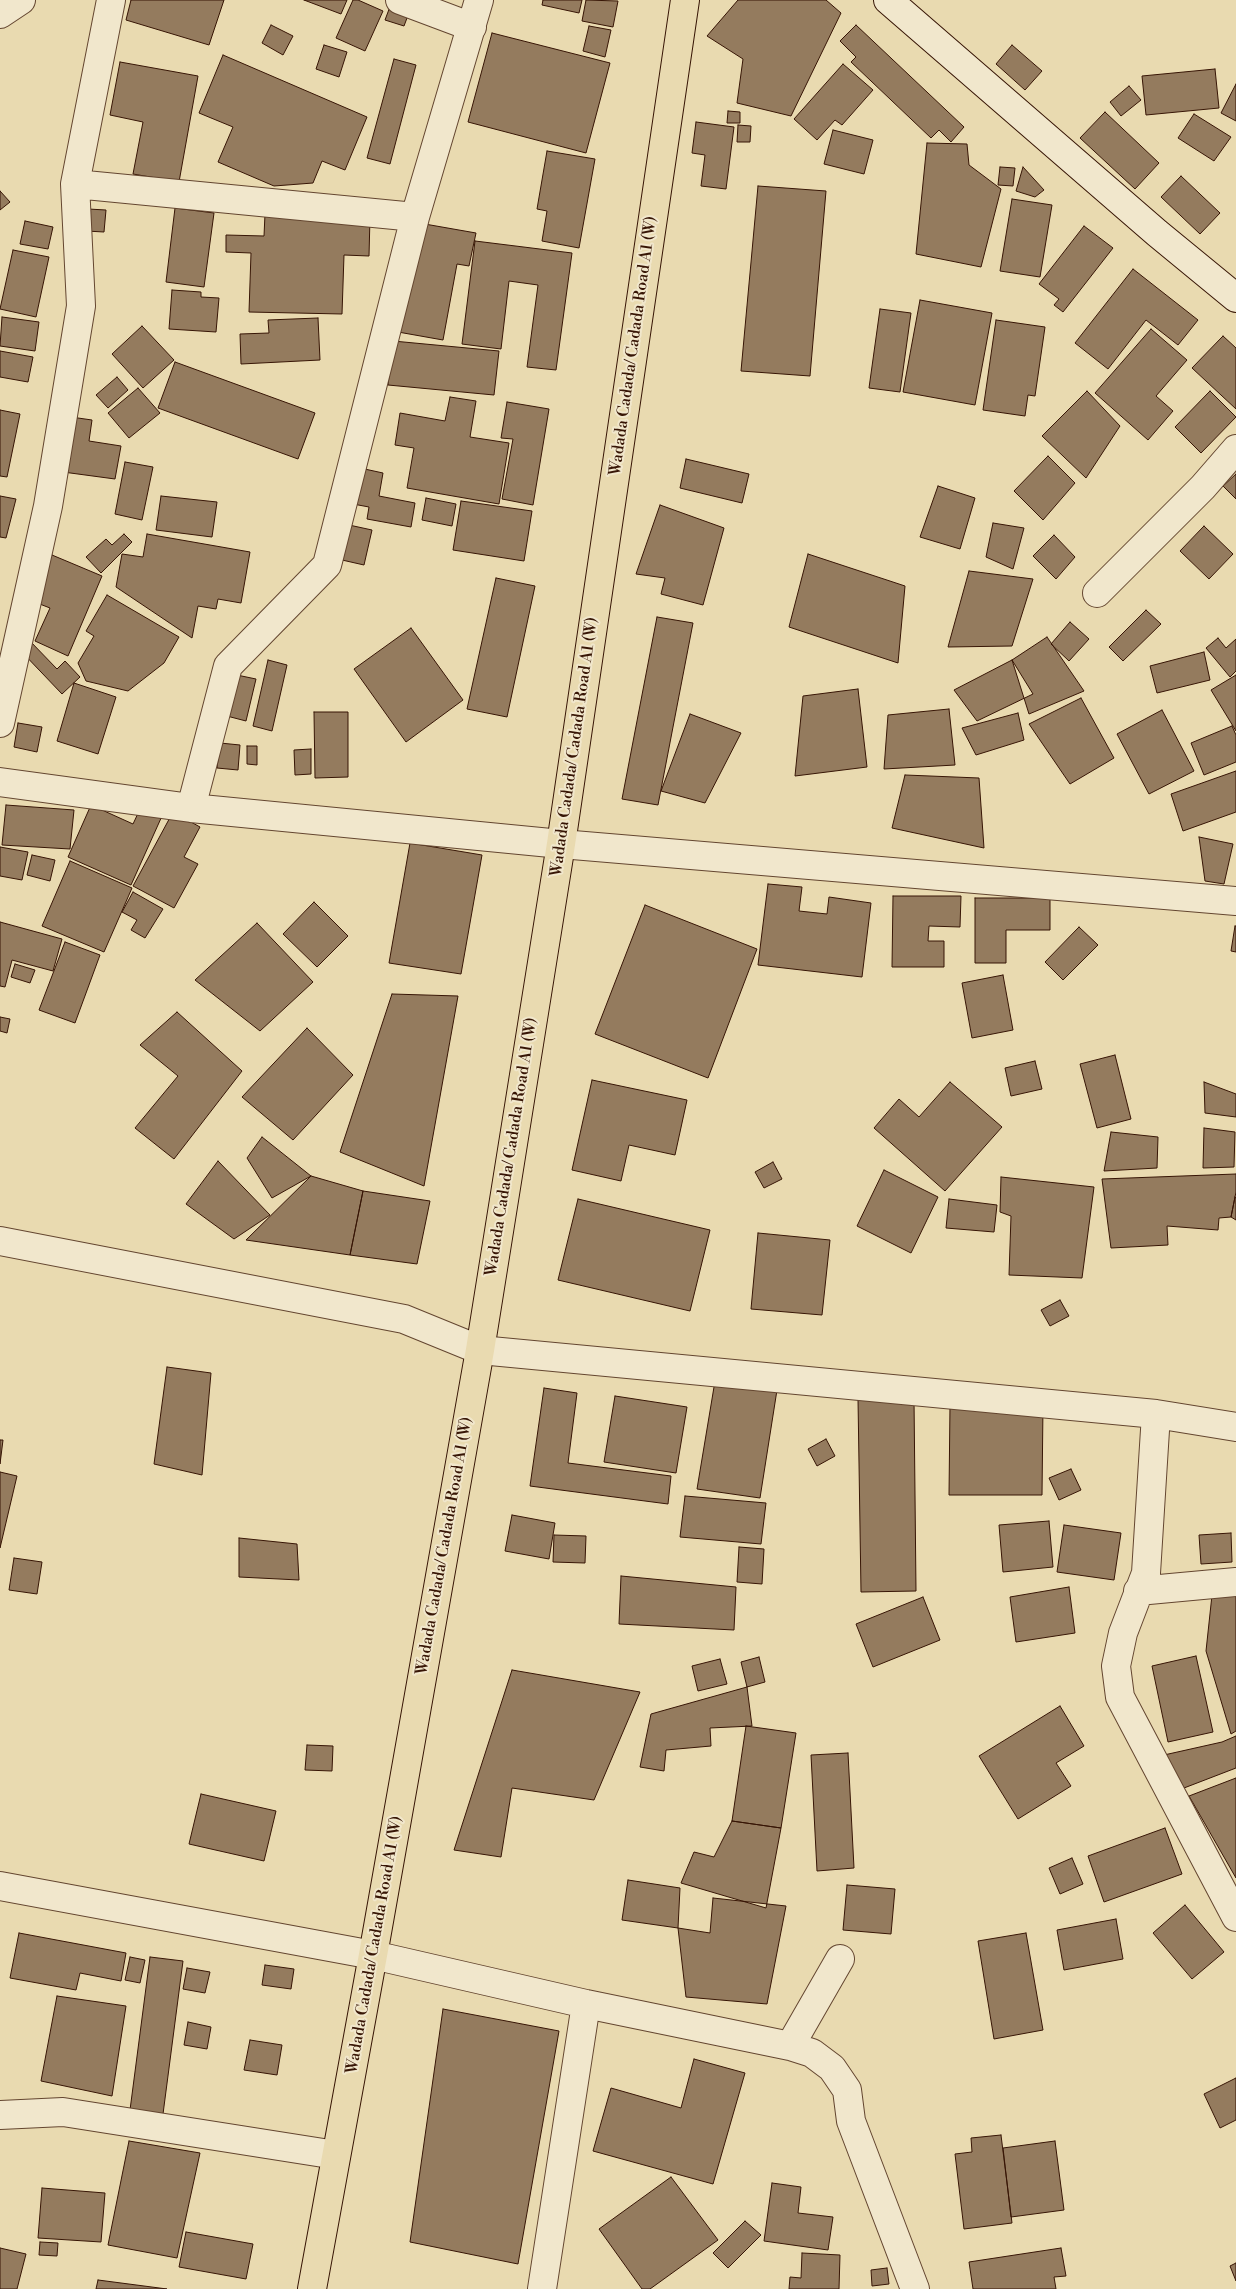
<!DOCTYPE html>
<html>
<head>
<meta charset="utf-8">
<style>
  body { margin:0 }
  canvas { display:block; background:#e9dab0 }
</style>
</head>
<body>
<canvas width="1236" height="2289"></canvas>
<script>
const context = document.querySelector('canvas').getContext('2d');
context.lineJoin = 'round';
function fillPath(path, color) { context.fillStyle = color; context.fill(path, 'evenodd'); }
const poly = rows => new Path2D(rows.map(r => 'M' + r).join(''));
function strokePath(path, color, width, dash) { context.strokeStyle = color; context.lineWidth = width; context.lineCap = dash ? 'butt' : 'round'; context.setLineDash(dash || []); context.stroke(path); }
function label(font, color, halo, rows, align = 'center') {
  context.font = font + ' "Libre Bodoni",serif'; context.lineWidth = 4; context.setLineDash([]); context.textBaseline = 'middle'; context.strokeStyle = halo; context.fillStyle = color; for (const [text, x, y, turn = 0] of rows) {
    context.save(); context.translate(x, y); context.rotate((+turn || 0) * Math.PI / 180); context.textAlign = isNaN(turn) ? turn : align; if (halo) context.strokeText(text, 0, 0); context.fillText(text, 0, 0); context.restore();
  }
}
const building = poly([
  [131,0,224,0,209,45,126,20,131,0],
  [304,0,347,0,341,14,304,0],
  [353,0,358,0,383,11,365,51,336,38,353,0],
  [543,0,582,0,579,13,542,5,543,0],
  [586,0,618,1,613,27,582,21,586,0],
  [738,0,826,0,841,13,791,116,737,103,743,59,707,36,738,0],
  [391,4,410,10,404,26,385,20,391,4],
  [271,25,293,36,283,55,262,43,271,25],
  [856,25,964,127,951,142,939,130,931,138,851,62,856,57,840,41,856,25],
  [589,26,611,30,605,57,583,51,589,26],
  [492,33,610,63,586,153,468,122,492,33],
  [324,45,347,52,339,77,316,69,324,45],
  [1012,45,1042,71,1025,90,996,64,1012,45],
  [223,55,367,117,345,170,322,161,313,183,274,186,218,162,233,127,199,113,223,55],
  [394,59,416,65,390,164,367,158,394,59],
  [120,62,198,76,179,182,133,174,143,122,110,115,120,62],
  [843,64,873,90,842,125,835,120,817,140,794,119,843,64],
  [1215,69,1219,108,1146,115,1142,76,1215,69],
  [1236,84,1236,121,1221,113,1236,84],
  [1129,86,1141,100,1121,116,1110,102,1129,86],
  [728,111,740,112,740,123,727,123,728,111],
  [1105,112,1159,163,1135,189,1080,138,1105,112],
  [1194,114,1231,137,1214,161,1178,138,1194,114],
  [696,122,734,127,726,189,701,186,705,155,692,153,696,122],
  [738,125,751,126,750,142,737,142,738,125],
  [833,130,873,140,864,174,824,164,833,130],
  [927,143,967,144,969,165,1001,189,981,267,916,254,927,143],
  [547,151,595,159,579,248,542,241,547,211,537,209,547,151],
  [1000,167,1015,168,1013,186,998,185,1000,167],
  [1023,167,1044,190,1035,197,1016,191,1023,167],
  [1181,176,1220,213,1200,234,1161,197,1181,176],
  [758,186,826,191,810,376,741,371,758,186],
  [0,191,10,202,0,210,0,191],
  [1012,199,1052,205,1040,277,1000,271,1012,199],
  [175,208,214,213,204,287,166,282,175,208],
  [88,209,106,210,104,232,86,231,88,209],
  [265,214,370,217,369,256,344,255,342,314,249,312,251,253,226,252,226,235,264,236,265,214],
  [25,221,53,227,48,249,20,244,25,221],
  [419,223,476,233,469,266,457,264,443,340,398,332,419,223],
  [1084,226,1113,248,1063,312,1054,305,1059,299,1039,284,1084,226],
  [475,241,572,253,556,370,527,367,538,285,509,281,501,349,462,344,475,241],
  [13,250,49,257,36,317,0,309,13,250],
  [1133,269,1198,320,1178,345,1146,320,1108,369,1075,343,1133,269],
  [172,290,201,292,201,297,219,298,216,332,169,329,172,290],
  [920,300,992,313,975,405,903,392,920,300],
  [880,309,911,313,900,392,869,388,880,309],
  [2,317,39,322,35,351,0,346,2,317],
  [318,318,320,360,241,364,240,334,269,333,268,320,318,318],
  [996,320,1045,327,1035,396,1028,395,1025,416,983,410,996,320],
  [142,326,174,360,143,388,112,354,142,326],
  [1151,329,1187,360,1156,396,1173,411,1148,440,1095,393,1151,329],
  [1223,336,1236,348,1236,409,1192,368,1223,336],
  [393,341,499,351,494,395,388,385,393,341],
  [0,351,33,357,28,382,0,377,0,351],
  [175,362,315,413,298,459,158,408,175,362],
  [117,377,128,390,108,408,96,395,117,377],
  [138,388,160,413,129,438,108,413,138,388],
  [1087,391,1120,426,1086,478,1042,436,1087,391],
  [1210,391,1236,417,1201,453,1175,427,1210,391],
  [450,397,476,401,470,437,509,443,499,504,407,488,414,448,395,445,400,413,445,421,450,397],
  [507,402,549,409,533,505,502,499,513,439,501,438,507,402],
  [0,410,20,414,7,477,0,476,0,410],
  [71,417,92,420,89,441,121,446,115,479,63,472,71,417],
  [1048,456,1075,483,1043,520,1014,491,1048,456],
  [686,459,749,474,742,503,680,488,686,459],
  [125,462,153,467,142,520,115,514,125,462],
  [360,468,383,473,379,496,415,503,411,527,367,519,369,507,353,504,360,468],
  [1236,474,1236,499,1223,486,1236,474],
  [938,486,975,498,960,549,920,537,938,486],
  [0,496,16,499,6,538,0,537,0,496],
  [161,496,217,502,212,537,156,530,161,496],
  [426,498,456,504,452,526,422,520,426,498],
  [461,501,532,511,524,561,453,550,461,501],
  [660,505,724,528,703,605,661,594,665,578,636,574,660,505],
  [993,523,1024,528,1013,569,986,557,993,523],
  [349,525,372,530,364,565,342,560,349,525],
  [1204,526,1233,554,1209,579,1180,551,1204,526],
  [124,534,132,542,101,573,86,557,106,539,112,545,124,534],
  [147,534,250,552,241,603,218,599,216,609,198,606,192,638,116,587,122,554,143,557,147,534],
  [1054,535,1075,557,1056,579,1033,556,1054,535],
  [808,554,905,586,898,663,789,627,808,554],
  [52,555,102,576,68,656,35,641,50,608,32,601,52,555],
  [969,571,1033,579,1012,646,948,647,969,571],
  [496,578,535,586,507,717,467,709,496,578],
  [107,595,179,637,164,663,128,691,86,681,78,663,94,636,86,631,107,595],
  [1146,610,1161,624,1123,661,1109,647,1146,610],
  [657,617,693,623,658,805,622,799,657,617],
  [1070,622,1089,639,1069,661,1051,644,1070,622],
  [411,628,463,700,406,742,354,669,411,628],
  [1047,637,1084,691,1029,714,1012,660,1047,637],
  [1218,638,1226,648,1236,639,1236,671,1230,677,1206,648,1218,638],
  [29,640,57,669,65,661,80,677,62,694,20,650,29,640],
  [1204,652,1210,680,1157,693,1150,666,1204,652],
  [268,660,287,665,272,731,253,726,268,660],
  [1012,660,1033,694,977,721,954,690,1012,660],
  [232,674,256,679,246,721,223,715,232,674],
  [1236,675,1236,731,1211,690,1236,675],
  [74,683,116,697,98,754,57,741,74,683],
  [858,689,867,767,795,776,803,696,858,689],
  [1081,698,1114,758,1070,784,1029,724,1081,698],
  [949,709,955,765,884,769,888,715,949,709],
  [1162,710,1194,771,1149,794,1117,734,1162,710],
  [314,712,348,712,348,777,315,778,314,712],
  [1018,713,1024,740,976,755,962,728,1018,713],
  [690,714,741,733,705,803,661,791,690,714],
  [18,723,42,727,37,752,14,747,18,723],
  [1232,726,1236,735,1236,762,1204,775,1191,743,1232,726],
  [220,743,240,745,238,770,217,768,220,743],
  [247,746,257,746,257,765,247,764,247,746],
  [311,749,311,774,295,775,294,750,311,749],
  [1236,771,1236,812,1183,831,1171,794,1236,771],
  [905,775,979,778,984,848,892,828,905,775],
  [6,805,74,810,70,849,2,845,6,805],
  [91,805,133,824,141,807,162,816,131,885,68,857,91,805],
  [173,812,200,827,184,857,198,864,174,908,133,886,173,812],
  [1199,837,1233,844,1224,884,1205,881,1199,837],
  [410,843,482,855,461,974,389,963,410,843],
  [0,847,28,852,22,880,0,876,0,847],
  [32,855,55,860,50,881,27,875,32,855],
  [70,861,132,888,104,952,42,926,70,861],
  [768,884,802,887,799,911,827,914,829,897,871,903,862,977,758,965,768,884],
  [133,892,163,909,145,938,131,930,137,920,122,912,133,892],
  [893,896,961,896,960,927,929,926,928,941,944,941,944,967,892,967,893,896],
  [975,898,1050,898,1050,930,1006,930,1006,963,975,963,975,898],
  [314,902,348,936,317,967,283,934,314,902],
  [645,905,757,949,708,1078,595,1034,645,905],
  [0,922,62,939,53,971,12,960,5,987,0,986,0,922],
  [257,923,313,982,260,1031,195,980,257,923],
  [1235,926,1236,926,1236,952,1231,951,1235,926],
  [1079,927,1098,945,1063,980,1045,962,1079,927],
  [65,942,100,955,75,1023,39,1010,65,942],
  [15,964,35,970,30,983,11,977,15,964],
  [1003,975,1013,1030,972,1038,962,983,1003,975],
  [392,994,458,996,424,1186,340,1152,392,994],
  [177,1012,242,1071,174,1159,135,1128,178,1076,140,1045,177,1012],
  [0,1017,10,1019,7,1033,0,1031,0,1017],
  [307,1028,353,1075,293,1140,242,1097,307,1028],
  [1115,1055,1131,1119,1097,1128,1080,1064,1115,1055],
  [1035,1061,1042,1089,1011,1096,1005,1068,1035,1061],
  [592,1080,687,1100,675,1155,629,1145,621,1181,572,1170,592,1080],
  [950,1082,1002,1127,945,1191,874,1128,899,1099,919,1117,950,1082],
  [1204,1082,1236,1094,1236,1117,1205,1113,1204,1082],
  [1204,1128,1235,1132,1234,1167,1203,1168,1204,1128],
  [1111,1132,1158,1137,1157,1168,1104,1171,1111,1132],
  [262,1137,311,1176,272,1198,247,1158,262,1137],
  [218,1161,270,1215,234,1239,186,1204,218,1161],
  [773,1162,782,1179,764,1188,755,1172,773,1162],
  [884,1170,938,1197,911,1253,857,1226,884,1170],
  [1236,1174,1236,1192,1231,1217,1219,1218,1218,1230,1167,1226,1168,1245,1111,1248,1102,1179,1236,1174],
  [311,1176,363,1191,350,1255,246,1240,311,1176],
  [1001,1177,1094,1187,1082,1278,1009,1275,1011,1216,1000,1212,1001,1177],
  [363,1191,430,1201,417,1264,350,1255,363,1191],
  [1235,1197,1236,1198,1236,1220,1231,1217,1235,1197],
  [578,1199,710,1230,690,1311,558,1280,578,1199],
  [949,1199,997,1205,994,1232,946,1228,949,1199],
  [758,1233,830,1240,822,1315,751,1309,758,1233],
  [1060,1300,1069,1316,1050,1326,1041,1310,1060,1300],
  [167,1367,211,1373,202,1475,154,1464,167,1367],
  [715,1381,777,1390,760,1498,697,1489,715,1381],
  [544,1388,577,1393,568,1463,671,1476,668,1504,530,1486,544,1388],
  [615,1396,687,1407,676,1473,604,1462,615,1396],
  [914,1398,916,1591,861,1592,858,1399,914,1398],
  [950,1405,1043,1405,1042,1495,949,1495,950,1405],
  [826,1439,835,1456,817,1466,808,1449,826,1439],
  [0,1440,3,1440,0,1464,0,1440],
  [1071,1469,1081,1490,1059,1500,1049,1478,1071,1469],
  [0,1472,17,1476,0,1548,0,1472],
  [685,1496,766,1503,761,1544,680,1537,685,1496],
  [512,1515,555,1523,549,1559,505,1551,512,1515],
  [1049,1521,1053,1567,1003,1572,999,1525,1049,1521],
  [1064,1525,1121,1533,1114,1580,1057,1572,1064,1525],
  [1231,1533,1232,1562,1201,1564,1199,1535,1231,1533],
  [554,1535,586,1536,585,1563,553,1562,554,1535],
  [239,1538,297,1544,299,1580,239,1577,239,1538],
  [739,1547,764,1549,762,1584,737,1582,739,1547],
  [14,1558,42,1562,37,1594,9,1590,14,1558],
  [621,1576,736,1587,734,1630,619,1624,621,1576],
  [1069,1587,1075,1633,1016,1642,1010,1597,1069,1587],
  [1236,1592,1236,1731,1231,1734,1206,1651,1212,1595,1236,1592],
  [923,1597,940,1640,873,1667,856,1624,923,1597],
  [1196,1656,1213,1732,1168,1742,1152,1666,1196,1656],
  [759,1657,765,1682,747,1687,741,1662,759,1657],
  [720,1659,727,1684,698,1691,692,1666,720,1659],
  [512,1670,640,1692,594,1800,512,1788,501,1857,454,1850,512,1670],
  [747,1687,752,1726,710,1728,711,1746,666,1750,664,1771,640,1767,651,1714,747,1687],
  [1060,1706,1084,1746,1056,1763,1071,1786,1018,1819,979,1756,1060,1706],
  [746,1726,796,1733,781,1828,732,1821,746,1726],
  [1236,1736,1236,1768,1184,1788,1164,1755,1222,1742,1236,1736],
  [307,1745,333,1746,332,1771,305,1770,307,1745],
  [848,1753,854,1868,817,1871,811,1755,848,1753],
  [1236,1778,1236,1878,1189,1796,1236,1778],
  [201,1794,276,1811,264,1861,189,1844,201,1794],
  [732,1821,781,1828,766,1908,681,1883,694,1852,714,1857,732,1821],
  [1165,1828,1182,1874,1104,1902,1088,1856,1165,1828],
  [1072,1858,1083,1884,1060,1894,1049,1868,1072,1858],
  [628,1880,680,1888,678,1928,622,1920,628,1880],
  [847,1885,895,1889,891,1934,843,1930,847,1885],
  [713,1898,786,1906,767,2004,686,1997,678,1928,710,1933,713,1898],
  [1185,1905,1224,1952,1192,1979,1153,1933,1185,1905],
  [1116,1919,1123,1959,1064,1970,1057,1930,1116,1919],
  [19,1933,126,1953,121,1981,80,1973,76,1990,10,1978,19,1933],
  [1026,1933,1043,2030,994,2039,978,1941,1026,1933],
  [130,1957,145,1960,140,1983,125,1980,130,1957],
  [150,1957,183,1961,163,2114,130,2110,150,1957],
  [265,1965,294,1969,291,1989,262,1985,265,1965],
  [187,1968,210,1972,205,1993,183,1989,187,1968],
  [57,1996,126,2006,112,2096,41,2081,57,1996],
  [443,2009,559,2031,518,2264,410,2242,443,2009],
  [188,2022,211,2027,207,2049,184,2045,188,2022],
  [250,2040,282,2045,277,2075,244,2070,250,2040],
  [694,2059,745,2073,713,2184,593,2151,611,2088,681,2108,694,2059],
  [1236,2078,1236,2120,1220,2128,1204,2094,1236,2078],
  [1001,2135,1012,2223,964,2229,955,2154,972,2152,971,2138,1001,2135],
  [129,2141,200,2153,177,2258,108,2245,129,2141],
  [1055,2141,1064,2210,1011,2217,1003,2148,1055,2141],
  [671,2177,718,2240,650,2289,642,2289,599,2229,671,2177],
  [772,2183,801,2187,798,2213,833,2217,828,2250,764,2241,772,2183],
  [42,2188,105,2193,101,2242,38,2238,42,2188],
  [745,2221,761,2235,728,2268,713,2253,745,2221],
  [186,2232,253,2244,246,2279,179,2267,186,2232],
  [40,2242,58,2243,57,2256,39,2255,40,2242],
  [0,2248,26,2254,17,2289,0,2289,0,2248],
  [1061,2248,1066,2276,1054,2277,1056,2289,973,2289,969,2262,1061,2248],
  [802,2253,840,2255,839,2289,789,2289,790,2277,801,2278,802,2253],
  [1236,2263,1236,2281,1230,2266,1236,2263],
  [887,2268,889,2284,872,2286,871,2270,887,2268],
  [98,2280,167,2289,96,2289,98,2280]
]);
const street = poly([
  [400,0,472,27],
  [0,14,21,0],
  [75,184,415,217],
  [1097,593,1203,487,1236,449],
  [0,723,48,506,81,306,75,184,111,0],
  [0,782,191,808,561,844,1236,901],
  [191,808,228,666,327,565,415,217,479,0],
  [0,1241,404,1319,480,1350,1156,1414,1236,1427],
  [1156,1414,1146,1573,1123,1633,1116,1666,1120,1697,1236,1917],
  [1138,1591,1236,1582],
  [0,1886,373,1955,586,2004,790,2046,840,1959],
  [790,2046,812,2053,832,2068,847,2090,851,2121,915,2289],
  [0,2115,63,2112,336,2155],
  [542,2289,586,2004]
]);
const secondary = poly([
  [888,0,1157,233,1236,298]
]);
const primary = poly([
  [312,2289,373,1955,480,1350,561,844,685,0]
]);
const streetNames = [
  ["Wadada Cadada/ Cadada Road A1 (W)",634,346,-82],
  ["Wadada Cadada/ Cadada Road A1 (W)",575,747,-82],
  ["Wadada Cadada/ Cadada Road A1 (W)",512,1147,-81],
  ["Wadada Cadada/ Cadada Road A1 (W)",445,1546,-80],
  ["Wadada Cadada/ Cadada Road A1 (W)",375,1945,-80]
];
fillPath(building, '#947b5e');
strokePath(building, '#371505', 1);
strokePath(street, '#644630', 30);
strokePath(secondary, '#371505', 30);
strokePath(primary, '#371505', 30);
strokePath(street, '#f1e7cc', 28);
strokePath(secondary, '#f1e7cc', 28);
strokePath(primary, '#e9dab0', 28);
label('16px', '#371505', '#f1e7cc', streetNames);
</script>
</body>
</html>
